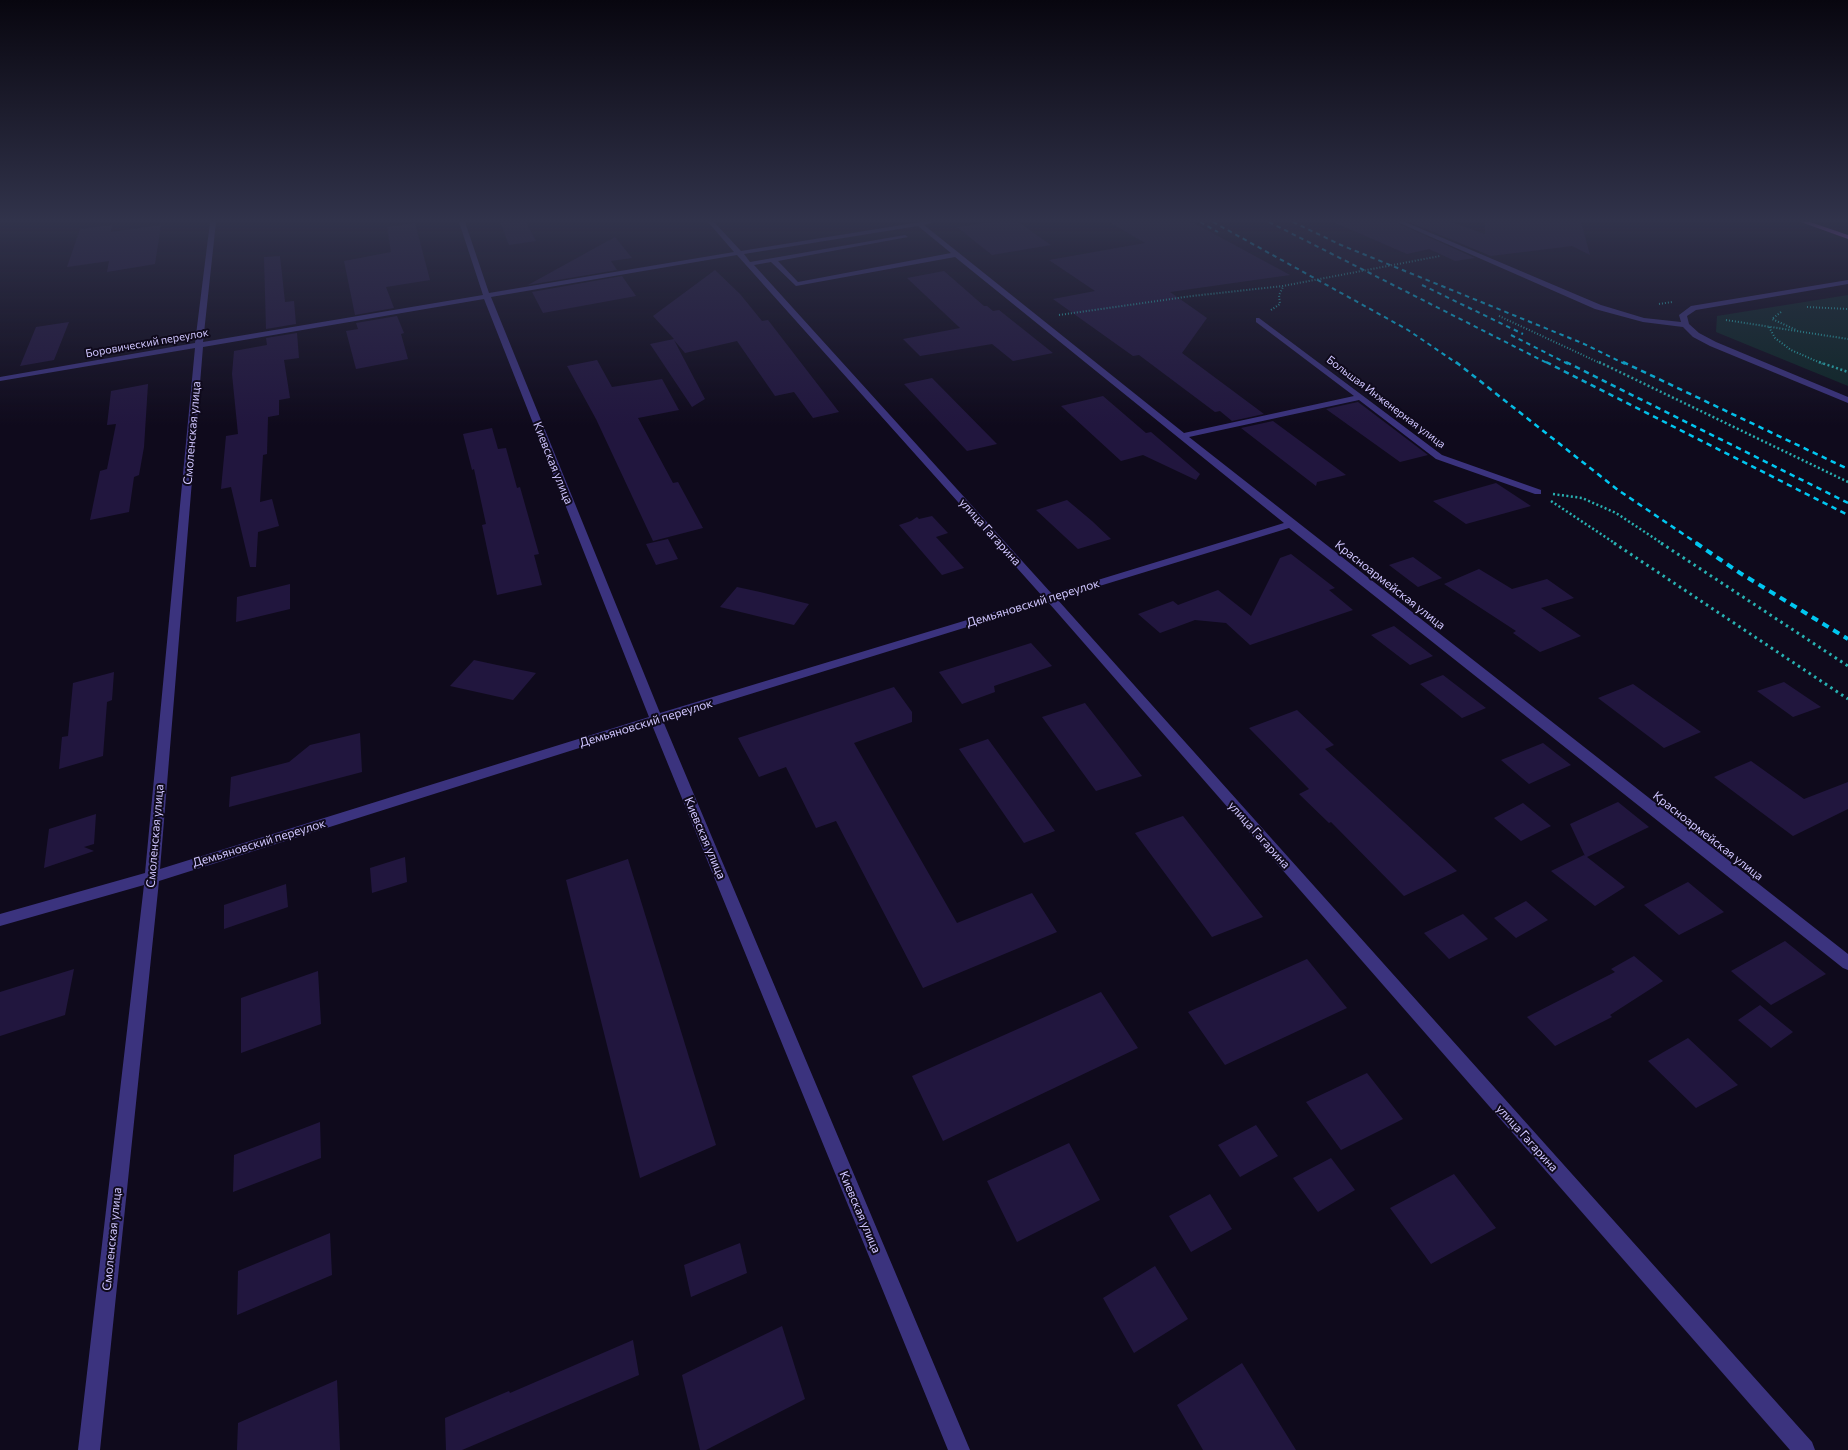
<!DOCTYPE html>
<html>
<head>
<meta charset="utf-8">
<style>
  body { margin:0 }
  canvas { display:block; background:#0f0a1c }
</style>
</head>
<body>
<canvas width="1848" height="1450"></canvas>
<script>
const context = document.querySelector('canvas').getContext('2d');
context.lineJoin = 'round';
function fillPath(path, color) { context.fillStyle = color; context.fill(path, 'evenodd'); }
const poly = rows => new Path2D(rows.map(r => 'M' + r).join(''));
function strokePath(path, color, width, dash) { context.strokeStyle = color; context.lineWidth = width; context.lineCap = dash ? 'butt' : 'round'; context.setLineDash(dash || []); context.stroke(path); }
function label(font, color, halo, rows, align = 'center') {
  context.font = font + ' Commissioner,sans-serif'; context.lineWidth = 4; context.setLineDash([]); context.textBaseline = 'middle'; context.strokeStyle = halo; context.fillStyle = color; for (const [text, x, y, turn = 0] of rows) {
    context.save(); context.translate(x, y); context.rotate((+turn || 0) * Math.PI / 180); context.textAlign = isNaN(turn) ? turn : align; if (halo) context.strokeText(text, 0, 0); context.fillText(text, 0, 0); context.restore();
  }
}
const green = poly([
  [1848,295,1848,386,1716,332,1717,316]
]);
const building = poly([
  [500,222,526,222,536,241,509,245],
  [991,222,1018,222,1051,245,992,255,957,227],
  [1109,222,1192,222,1290,275,1170,292,1207,318,1182,353,1264,414,1232,421,1220,411,1215,412,1139,355,1133,356,1053,299,1095,291,1049,260,1145,243],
  [1333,222,1395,222,1475,258,1455,261,1429,249,1407,254],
  [1409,222,1451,222,1485,234,1485,222,1581,222,1590,255,1572,246,1491,256],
  [415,223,430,280,386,287,394,308,355,315,344,261,391,252,387,227],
  [112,225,111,232,161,225,155,264,107,272,109,261,67,267,80,229],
  [615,237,632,258,611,261,617,270,528,285],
  [280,256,285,302,294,301,296,324,266,329,264,257],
  [715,270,740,294,762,321,768,320,839,412,813,418,794,392,775,396,737,341,685,353,674,340,705,399,692,407,650,344,674,339,653,316],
  [944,271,984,306,987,306,993,311,999,310,1053,353,1013,361,992,344,920,356,903,339,960,328,907,278],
  [622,276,636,296,543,313,532,292],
  [397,316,404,333,401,334,408,359,356,369,346,331,358,329,356,323],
  [69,322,54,360,20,366,36,327],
  [297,333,299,358,284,360,290,398,279,400,279,415,268,417,267,454,263,455,260,502,272,499,279,526,258,532,256,567,250,567,231,487,221,489,226,436,238,434,232,374,234,351,267,345,266,338],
  [597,360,612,387,662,379,679,410,638,418,673,483,678,482,703,528,653,541,596,419,567,366],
  [932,378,997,444,967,451,904,384],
  [148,384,144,447,139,475,134,477,129,512,90,520,100,471,107,469,116,424,107,425,111,391],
  [1103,396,1146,433,1151,432,1200,474,1196,480,1143,455,1121,461,1061,406],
  [1358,402,1366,408,1428,455,1400,462,1326,409],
  [1273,421,1346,475,1317,482,1316,486,1241,428],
  [492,428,498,449,506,448,517,488,520,487,539,554,534,555,542,585,497,595,482,525,486,524,474,469,472,470,463,434],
  [1496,483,1531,506,1466,524,1433,501],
  [1067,500,1092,521,1111,539,1078,549,1036,510],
  [932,516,948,533,936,537,964,568,942,575,899,525,911,521,917,517,919,519],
  [668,539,678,559,656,565,646,544],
  [1291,554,1335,588,1329,590,1353,610,1250,645,1226,623,1195,620,1160,633,1138,614,1173,601,1178,605,1218,590,1251,616,1280,558],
  [1413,557,1442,578,1418,587,1389,565],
  [1479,569,1512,589,1547,579,1574,598,1541,608,1581,636,1540,652,1513,633,1516,631,1444,584],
  [290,584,290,609,236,622,237,597],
  [737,587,760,592,809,604,794,625,720,607],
  [1394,626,1433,656,1410,665,1371,635],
  [1031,643,1052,666,994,686,995,692,962,704,939,672],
  [474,660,497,665,536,673,513,700,450,686],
  [114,672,112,700,107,702,103,756,59,769,62,737,68,736,73,683],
  [1443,675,1486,708,1462,718,1420,684],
  [1784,682,1821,707,1793,717,1757,691],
  [1633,684,1701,732,1664,748,1598,698],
  [894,687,912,712,912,722,854,743,957,923,1032,893,1057,932,923,988,836,821,816,828,786,767,759,777,738,738],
  [1085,703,1142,776,1096,791,1042,717],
  [1297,710,1334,745,1325,749,1457,871,1404,896,1331,822,1329,823,1299,794,1309,789,1249,728],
  [360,733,362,772,229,807,231,777,289,762,310,745],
  [988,739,1055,831,1024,843,959,749],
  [1543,743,1571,765,1529,784,1501,760],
  [1751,761,1804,799,1848,782,1848,809,1793,836,1714,777],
  [1618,802,1649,827,1587,857,1625,887,1595,906,1551,871,1584,855,1585,856,1570,824],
  [1523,803,1551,826,1521,841,1494,818],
  [96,814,94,844,84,847,94,851,44,868,49,829],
  [1183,816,1263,917,1212,937,1135,833],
  [405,857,407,882,372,893,370,868],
  [628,859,716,1145,640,1178,566,880],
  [1688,882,1724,912,1679,935,1644,905],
  [286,884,288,907,224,929,224,905],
  [1526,901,1548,920,1516,938,1494,918],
  [1463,914,1488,939,1449,959,1424,933],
  [1785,941,1826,974,1771,1005,1731,971],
  [1634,956,1663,981,1610,1015,1612,1017,1555,1046,1527,1017,1615,972,1611,969],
  [1307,959,1347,1008,1225,1065,1188,1012],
  [74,969,65,1015,0,1036,0,992],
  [318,971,321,1024,241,1053,241,998],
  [1101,992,1138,1048,943,1141,912,1076],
  [1760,1005,1793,1032,1771,1048,1738,1020],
  [1688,1038,1738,1085,1696,1108,1648,1061],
  [1367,1073,1403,1119,1341,1150,1306,1102],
  [320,1122,321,1158,233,1192,234,1155],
  [1256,1125,1278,1156,1240,1177,1218,1145],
  [1069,1143,1100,1200,1017,1242,987,1181],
  [1331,1158,1355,1190,1318,1212,1293,1178],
  [1454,1174,1496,1228,1431,1264,1390,1208],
  [1210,1194,1232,1229,1191,1252,1169,1216],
  [330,1233,332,1275,237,1315,238,1271],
  [740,1243,747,1273,691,1297,684,1265],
  [1155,1266,1188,1319,1134,1353,1103,1298],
  [782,1326,805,1399,706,1450,700,1450,682,1375],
  [633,1340,639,1375,462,1450,446,1450,445,1418,509,1391,510,1393],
  [1242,1363,1296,1450,1203,1450,1177,1405],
  [337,1380,340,1450,237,1450,238,1423]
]);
const pathFar2 = poly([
  [1659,304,1672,302],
  [1807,307,1848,309],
  [1271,310,1280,304,1279,295,1283,287],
  [1781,312,1772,319,1796,330],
  [1059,315,1192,296,1283,286,1440,256],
  [1499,316,1602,364],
  [1726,320,1848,339],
  [1769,327,1775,338,1791,350,1823,364]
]);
const pathFar1 = poly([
  [1599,362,1848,482],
  [1819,362,1848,372],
  [1553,494,1582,498,1616,513,1663,544],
  [1551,501,1616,544]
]);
const path = poly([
  [1614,543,1848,699],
  [1661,543,1848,666]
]);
const minor = poly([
  [210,222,216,222,203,342,483,295,459,222,465,222,489,293,734,252,708,222,714,222,741,251,920,222,934,222,924,225,1184,433,1354,396,1256,322,1256,318,1259,318,1442,455,1541,490,1541,494,1535,494,1436,459,1359,400,1189,437,1848,954,1848,970,1843,968,1289,528,1057,599,1812,1442,1815,1450,1790,1450,1048,602,663,721,970,1450,948,1450,652,725,159,881,100,1450,78,1450,144,885,0,926,0,914,145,873,195,348,0,381,0,377,195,343,210,222],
  [918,226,951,253,798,282,778,261,908,237,905,235,750,262,744,254,918,226],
  [737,255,1043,597,660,713,491,297,737,255],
  [955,257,1284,523,1052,594,754,265,771,262,796,286,955,257],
  [484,299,649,717,160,869,203,347,484,299],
  [1397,222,1405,222,1601,305,1644,318,1681,322,1679,315,1691,306,1848,280,1848,284,1696,310,1687,316,1689,324,1699,333,1716,342,1848,397,1848,403,1710,346,1693,337,1683,327,1643,322,1595,309,1397,222]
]);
const major = poly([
  [1801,222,1810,222,1848,235,1848,239,1801,222]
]);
const railFar2 = poly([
  [1200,222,1218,232],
  [1213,222,1408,330,1458,364],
  [1269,222,1549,364],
  [1293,222,1341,245,1582,343,1625,364],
  [1422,285,1523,334],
  [1511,335,1568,364]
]);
const railFar1 = poly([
  [1456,362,1618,490,1698,544],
  [1546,362,1848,515],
  [1566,362,1848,503],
  [1623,362,1848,469]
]);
const rail = poly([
  [1696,543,1740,573,1848,639]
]);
const farStreetnames = [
  ["Боровический переулок",147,343,-10],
  ["Большая Инженерная улица",1386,402,37]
];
const streetNames = [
  ["Смоленская улица",192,433,-85],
  ["Киевская улица",553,463,68],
  ["улица Гагарина",990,532,48],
  ["Красноармейская улица",1390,585,38],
  ["Демьяновский переулок",1033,603,-17],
  ["Демьяновский переулок",646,723,-17],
  ["улица Гагарина",1259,835,48],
  ["Смоленская улица",155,836,-85],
  ["Красноармейская улица",1708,836,38],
  ["Киевская улица",705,838,67],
  ["Демьяновский переулок",259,843,-17],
  ["улица Гагарина",1527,1138,48],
  ["Киевская улица",860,1212,67],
  ["Смоленская улица",112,1239,-84]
];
fillPath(green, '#0d2626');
fillPath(building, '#21163e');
strokePath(pathFar2, '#27b0b1', 2, [1, 2]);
strokePath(pathFar1, '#27b0b1', 2.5, [2, 2.5]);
strokePath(path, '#27b0b1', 3, [2.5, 4]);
fillPath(minor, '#3b337e');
fillPath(major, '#c94dff');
strokePath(railFar2, '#00c7f1', 2, [4.5, 4]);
strokePath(railFar1, '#00c7f1', 2.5, [5.5, 4.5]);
strokePath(rail, '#00c7f1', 4, [7, 5.5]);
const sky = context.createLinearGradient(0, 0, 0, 425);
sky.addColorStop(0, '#08060f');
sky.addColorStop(0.52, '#31334b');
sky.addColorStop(1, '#31334b00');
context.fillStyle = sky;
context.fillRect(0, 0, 1848, 425);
label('11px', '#d0c6ff', '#0f0a1c', farStreetnames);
label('12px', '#d0c6ff', '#0f0a1c', streetNames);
</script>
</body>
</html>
